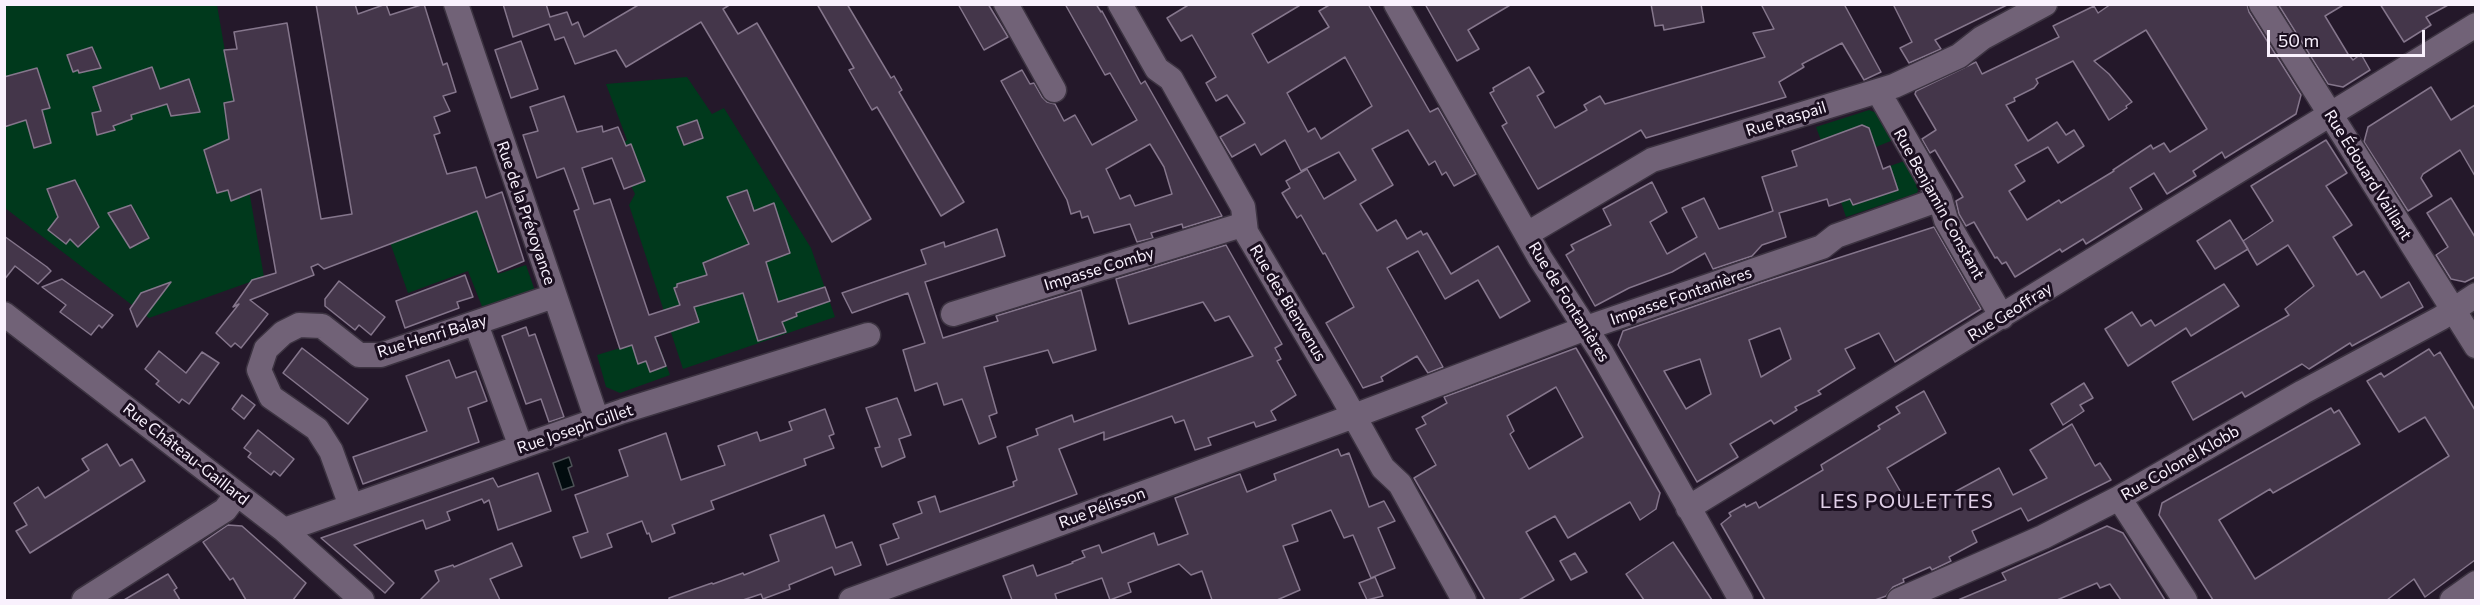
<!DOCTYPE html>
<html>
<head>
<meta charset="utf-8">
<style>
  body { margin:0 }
  #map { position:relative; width:2480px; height:605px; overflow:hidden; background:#24182a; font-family:Commissioner,sans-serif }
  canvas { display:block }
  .frame { position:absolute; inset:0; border:6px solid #f9f1fd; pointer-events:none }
  .scale { position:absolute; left:2267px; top:30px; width:158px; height:27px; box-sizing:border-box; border:3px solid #f9f1fd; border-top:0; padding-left:8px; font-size:18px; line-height:21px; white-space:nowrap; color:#f9f1fd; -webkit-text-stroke:4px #1b0f20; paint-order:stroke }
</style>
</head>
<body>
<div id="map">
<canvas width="2480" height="605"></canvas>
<div class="frame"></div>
<div class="scale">50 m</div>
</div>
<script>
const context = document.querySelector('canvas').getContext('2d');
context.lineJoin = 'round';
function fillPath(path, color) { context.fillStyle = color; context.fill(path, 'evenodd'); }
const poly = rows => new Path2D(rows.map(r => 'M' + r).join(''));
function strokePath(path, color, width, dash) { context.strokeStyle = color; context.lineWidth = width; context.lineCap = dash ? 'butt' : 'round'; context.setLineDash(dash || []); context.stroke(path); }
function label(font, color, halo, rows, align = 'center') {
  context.font = font + ' Commissioner,sans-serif'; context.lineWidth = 6; context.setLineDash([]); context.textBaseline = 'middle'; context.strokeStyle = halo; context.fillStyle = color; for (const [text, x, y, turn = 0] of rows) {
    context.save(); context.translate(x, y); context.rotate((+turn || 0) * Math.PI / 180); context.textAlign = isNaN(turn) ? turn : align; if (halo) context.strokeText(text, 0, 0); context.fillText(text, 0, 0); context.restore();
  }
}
const green = poly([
  [5,5,217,5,264,277,149,318,5,208],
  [687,77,712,114,724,108,811,248,835,317,683,369,629,205,635,194,614,150,627,140,606,84],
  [1869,110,1882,115,1898,138,1876,147,1869,128,1862,125,1831,136,1832,143,1823,146,1816,127],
  [1910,159,1922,179,1917,193,1846,217,1841,202,1850,198,1853,205,1895,191,1897,186,1890,166],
  [502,192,509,216,481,228,498,274,526,265,535,291,483,309,468,271,408,293,387,234],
  [656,337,670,375,620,393,606,387,597,355]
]);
const water = poly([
  [569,457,572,466,568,468,574,486,562,490,553,463,569,457]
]);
const building = poly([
  [316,4,355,4,358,14,386,4,390,15,424,4,443,65,447,63,456,92,443,96,450,111,434,117,440,133,434,135,447,174,476,167,486,198,502,192,524,261,498,272,477,211,324,269,318,264,311,267,314,275,250,300,268,314,241,348,235,343,231,347,216,333,239,304,233,307,252,280,276,273,261,189,231,201,228,190,217,193,204,150,229,139,224,103,234,101,224,50,237,49,234,32,287,23,321,219,352,214,316,4],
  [503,4,546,4,550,17,567,12,572,25,578,22,584,37,640,4,731,4,723,9,738,34,757,23,871,219,832,242,701,22,626,67,616,50,575,64,564,37,555,40,549,24,513,37,503,4],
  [817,4,847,4,891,78,894,76,902,90,899,92,964,202,941,216,877,107,872,110,849,70,854,68,817,4],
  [958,4,988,4,1008,37,984,50,958,4],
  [1065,4,1096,4,1101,12,1102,11,1141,84,1145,81,1222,216,1183,228,1182,224,1151,233,1153,238,1137,242,1130,224,1094,233,1088,216,1082,218,1080,211,1071,214,1067,200,1001,81,1022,70,1030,84,1034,83,1042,97,1047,102,1055,104,1064,121,1075,115,1092,145,1137,120,1110,73,1105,75,1065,4],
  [1150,144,1164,167,1172,194,1135,206,1130,195,1120,199,1106,169,1150,144],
  [1190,4,1302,4,1252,34,1268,63,1329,27,1319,11,1331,4,1368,4,1430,112,1438,108,1476,174,1454,186,1446,172,1442,175,1435,161,1429,165,1408,130,1372,149,1393,185,1360,204,1377,231,1396,220,1407,239,1421,231,1423,235,1427,233,1451,274,1498,246,1530,301,1500,318,1478,280,1445,299,1418,251,1387,268,1443,367,1428,373,1417,356,1381,377,1383,381,1363,388,1326,323,1354,307,1325,253,1323,254,1301,215,1297,218,1282,193,1290,188,1286,181,1307,169,1324,199,1356,180,1339,152,1301,171,1285,140,1261,155,1255,144,1232,157,1220,137,1245,123,1227,95,1216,101,1206,83,1216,77,1192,35,1181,41,1167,18,1190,4],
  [1345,57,1372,106,1321,139,1315,128,1308,132,1287,93,1345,57],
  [1425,4,1512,4,1468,30,1479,49,1457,61,1425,4],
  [1651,4,1701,4,1704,22,1664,30,1663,25,1655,26,1651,4],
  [1761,4,1844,4,1881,72,1864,80,1842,43,1802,64,1804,67,1779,82,1786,97,1646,138,1641,130,1538,189,1502,126,1507,123,1490,93,1494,91,1493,88,1529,67,1544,92,1537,96,1555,128,1587,110,1584,105,1600,96,1605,104,1765,57,1753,33,1774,29,1761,4],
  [1893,4,2009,4,1935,40,1941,49,1909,63,1900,48,1912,42,1893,4],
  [2111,4,2247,4,2249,12,2301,95,2296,114,2225,158,2222,152,2193,171,2196,176,2167,194,2154,173,2130,188,2142,209,2086,244,2083,239,2062,252,2060,249,2015,277,2006,262,2002,264,1997,257,1995,258,1974,222,1966,226,1959,214,1956,201,1963,197,1935,150,1930,153,1922,139,1936,130,1915,94,1916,91,1976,62,1982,74,2059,37,2053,26,2094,6,2098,13,2111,4],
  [2146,30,2207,129,2170,152,2164,143,2153,149,2151,145,2113,170,2114,171,2061,203,2059,200,2027,220,2009,191,2025,181,2015,165,2048,147,2058,163,2084,146,2074,130,2066,135,2057,122,2028,141,2006,105,2015,101,2014,98,2034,88,2038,83,2036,79,2073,61,2109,120,2127,108,2126,106,2132,102,2109,74,2094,61,2146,30],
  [2278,4,2345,4,2325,16,2348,54,2353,60,2361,54,2370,70,2343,87,2328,84,2278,4],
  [2380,4,2450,4,2426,17,2431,25,2404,42,2380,4],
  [521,41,538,89,511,98,495,50,521,41],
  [92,47,101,68,79,73,78,70,73,72,67,55,92,47],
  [152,67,160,89,189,79,200,112,171,116,167,104,131,115,132,119,113,126,115,130,97,135,92,113,101,111,93,87,152,67],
  [37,68,50,108,42,110,51,143,34,148,26,120,4,127,4,77,37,68],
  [2431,87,2451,120,2475,105,2475,176,2460,150,2423,174,2421,178,2432,196,2408,211,2364,142,2368,127,2431,87],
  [564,96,577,132,602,126,603,132,618,127,626,146,631,144,645,181,624,189,612,158,582,168,594,204,610,199,649,315,680,305,674,288,677,287,677,284,707,275,703,263,749,244,727,197,747,190,754,211,774,203,790,253,766,262,778,302,825,287,830,301,796,313,797,316,782,322,786,332,758,341,743,293,694,307,699,322,655,337,666,366,650,372,646,361,638,364,632,345,620,349,574,211,579,209,564,168,537,178,523,135,538,131,530,107,564,96],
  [697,120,703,138,684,145,677,127,697,120],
  [1862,125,1869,128,1883,169,1890,166,1898,190,1853,205,1850,199,1829,206,1827,199,1779,213,1786,237,1762,245,1752,256,1713,269,1705,253,1672,272,1629,288,1595,306,1566,255,1574,250,1571,245,1611,225,1603,209,1652,182,1667,212,1650,222,1667,254,1697,237,1682,208,1704,198,1719,229,1773,211,1762,177,1797,166,1792,151,1862,125],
  [2326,140,2347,173,2326,186,2352,225,2333,237,2357,275,2364,271,2381,298,2409,282,2423,307,2352,346,2350,343,2309,369,2302,364,2245,397,2242,392,2193,420,2172,382,2289,315,2285,309,2314,286,2288,245,2257,265,2243,241,2273,221,2251,186,2326,140],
  [75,180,99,227,78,247,70,239,66,244,48,230,58,217,47,189,75,180],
  [2451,198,2475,237,2475,277,2465,282,2451,279,2436,255,2448,247,2427,213,2451,198],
  [131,205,149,238,130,248,108,213,131,205],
  [2230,220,2248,249,2215,269,2197,241,2230,220],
  [1934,227,1981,309,1895,362,1879,333,1845,349,1855,368,1818,391,1821,394,1795,407,1797,410,1774,424,1771,420,1730,444,1738,457,1697,482,1618,345,1623,331,1761,283,1934,227],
  [1780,328,1791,359,1761,377,1749,340,1780,328],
  [1700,359,1711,394,1686,409,1664,371,1700,359],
  [997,229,1005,256,925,282,943,338,998,321,996,316,1081,290,1096,350,1053,363,1048,350,984,367,997,413,989,416,996,437,979,444,962,399,944,405,937,383,915,391,903,350,925,343,908,293,852,313,842,293,926,264,921,250,944,242,945,247,997,229],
  [4,236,47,267,51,271,38,284,15,266,4,280,4,236],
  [1226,245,1282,344,1275,348,1281,359,1277,361,1296,395,1271,411,1276,420,1256,427,1254,422,1208,438,1211,445,1195,450,1184,420,1175,423,1172,416,1104,440,1104,432,1059,449,1077,494,887,565,880,545,899,538,893,524,922,513,918,502,935,496,940,512,1014,486,1013,482,1017,480,1007,447,1038,435,1036,429,1072,415,1074,422,1253,356,1229,316,1215,321,1203,302,1129,324,1116,279,1226,245],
  [465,275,473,297,457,302,459,308,405,328,396,301,465,275],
  [62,279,113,315,102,328,99,325,91,335,60,312,66,305,42,287,62,279],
  [339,281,385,317,371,335,359,325,355,330,325,306,325,299,339,281],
  [171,282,137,327,130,309,141,293,171,282],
  [2224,284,2239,306,2191,336,2186,328,2128,366,2105,329,2132,312,2141,326,2151,320,2155,326,2224,284],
  [526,327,529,336,535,334,564,417,549,422,541,399,526,404,502,336,526,327],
  [302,348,368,399,348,424,283,373,302,348],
  [1576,348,1660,493,1656,509,1640,520,1630,502,1568,538,1555,516,1526,532,1554,580,1519,600,1485,600,1414,478,1436,465,1416,429,1426,424,1422,417,1447,403,1444,397,1576,348],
  [1556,387,1583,437,1529,469,1510,434,1514,431,1507,416,1556,387],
  [2429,349,2434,356,2440,352,2475,410,2475,560,2425,597,2414,579,2387,600,2213,600,2159,515,2162,503,2331,408,2334,413,2339,410,2360,444,2273,493,2270,489,2219,520,2255,579,2449,456,2425,417,2399,432,2367,381,2381,373,2384,377,2429,349],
  [159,351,186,373,202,352,219,363,189,404,182,399,179,403,156,384,159,381,145,369,159,351],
  [449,360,456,378,476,371,487,401,468,408,479,442,363,484,353,457,427,431,406,376,449,360],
  [2084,383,2093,398,2080,405,2084,411,2063,425,2051,404,2084,383],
  [1924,391,1946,433,1887,468,1910,508,1938,497,1939,499,1949,495,1999,468,2013,495,2047,478,2030,450,2072,424,2095,466,2100,463,2111,480,2028,521,2021,508,1972,531,1977,542,1949,557,1951,561,1932,570,1930,567,1903,579,1904,582,1893,587,1886,596,1875,600,1765,600,1721,524,1731,516,1729,513,1745,504,1746,507,1756,502,1759,508,1823,470,1821,465,1880,429,1878,426,1900,413,1896,407,1924,391],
  [242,395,255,405,244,419,232,409,242,395],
  [897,398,911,435,899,439,905,457,882,467,875,448,880,447,866,408,897,398],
  [825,409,834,434,829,436,834,448,804,459,806,465,711,501,714,509,672,525,675,533,652,542,649,533,647,534,642,521,607,534,612,547,581,558,573,537,588,532,575,495,628,476,619,450,666,433,681,480,725,465,718,446,757,432,760,441,792,430,789,422,825,409],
  [258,430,294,459,280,476,274,471,271,475,248,457,251,453,244,448,258,430],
  [107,444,120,466,132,459,145,481,30,553,16,531,27,525,14,503,38,487,45,498,89,470,82,459,107,444],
  [1338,449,1341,456,1349,453,1369,507,1384,501,1395,521,1378,528,1395,568,1371,578,1353,535,1344,538,1331,510,1292,525,1298,541,1283,546,1300,590,1277,600,1212,600,1202,571,1191,575,1179,564,1128,583,1131,592,1110,600,1102,578,1055,594,1057,600,1012,600,1003,576,1033,565,1037,576,1073,563,1072,562,1085,557,1082,551,1099,545,1102,553,1154,533,1158,545,1188,534,1175,498,1240,474,1247,492,1276,480,1274,474,1338,449],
  [538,473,551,511,498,530,489,500,484,503,482,499,447,512,450,520,426,529,423,520,354,545,394,583,385,593,321,538,493,478,498,487,538,473],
  [824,515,836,548,852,542,861,565,835,575,832,567,789,585,790,589,763,599,761,594,743,600,669,600,669,598,712,583,713,584,743,573,744,575,779,561,770,535,824,515],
  [228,525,242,526,306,583,293,600,246,600,233,578,230,580,203,542,228,525],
  [2107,526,2123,533,2165,600,2121,600,2110,584,2100,588,2097,583,2057,600,1958,600,2006,580,2002,573,2107,526],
  [1673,542,1712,600,1644,600,1626,574,1673,542],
  [512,543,522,566,490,579,500,600,420,600,439,581,435,571,453,565,454,567,512,543],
  [1575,553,1587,572,1571,580,1560,561,1575,553],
  [168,574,177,588,174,590,180,600,124,600,168,574],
  [1375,577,1383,596,1367,600,1359,583,1375,577]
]);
const minor = poly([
  [456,4,597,420],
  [1006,4,1054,90],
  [1120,4,1157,69,1171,79,1243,207,1246,232,1341,393,1383,468,1400,484,1464,600],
  [1396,4,1540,258,1601,352,1741,600],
  [2261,4,2476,346],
  [1878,91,1940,199,1946,220,2002,317],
  [1527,234,1652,160,1894,86,1959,56,1982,38,2045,4],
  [4,314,284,530,362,600],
  [953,314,1245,224],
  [476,324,521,447],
  [2119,498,2185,600],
  [351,506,331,451,317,429,271,397,259,370,266,349,283,333,299,325,322,326,359,355,381,355,554,296],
  [1688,508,2476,25],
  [284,530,623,411,868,335],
  [84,600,225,510,237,494],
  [851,600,1354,416,1586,328,1822,247,1836,236,1940,199],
  [1899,600,2043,537,2119,498,2303,392,2441,318,2476,295],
  [2452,600,2476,583]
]);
const streetNames = [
  ["Rue Raspail",1786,119,-17],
  ["Rue Édouard Vaillant",2368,175,58],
  ["Rue Benjamin Constant",1939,204,61],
  ["Rue de la Prévoyance",526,213,71],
  ["Impasse Comby",1099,269,-17],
  ["Impasse Fontanières",1681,296,-19],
  ["Rue de Fontanières",1569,302,58],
  ["Rue des Bienvenus",1288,303,59],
  ["Rue Geoffray",2010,312,-32],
  ["Rue Henri Balay",432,336,-17],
  ["Rue Joseph Gillet",575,429,-19],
  ["Rue Château-Gaillard",186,454,38],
  ["Rue Colonel Klobb",2180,463,-30],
  ["Rue Pélisson",1102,508,-20]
];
const quarterNames = [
  ["LES POULETTES",1907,501]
];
fillPath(green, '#00391c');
fillPath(water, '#020c0f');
strokePath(water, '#4c5156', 1.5);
fillPath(building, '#44364a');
strokePath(building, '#85768c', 1.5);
strokePath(minor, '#3c3341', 27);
strokePath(minor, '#716277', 24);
label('16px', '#f9f1fd', '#1b0f20', streetNames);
context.letterSpacing = '1.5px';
label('20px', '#e1d0e8', '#1b0f20', quarterNames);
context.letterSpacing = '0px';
</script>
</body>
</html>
